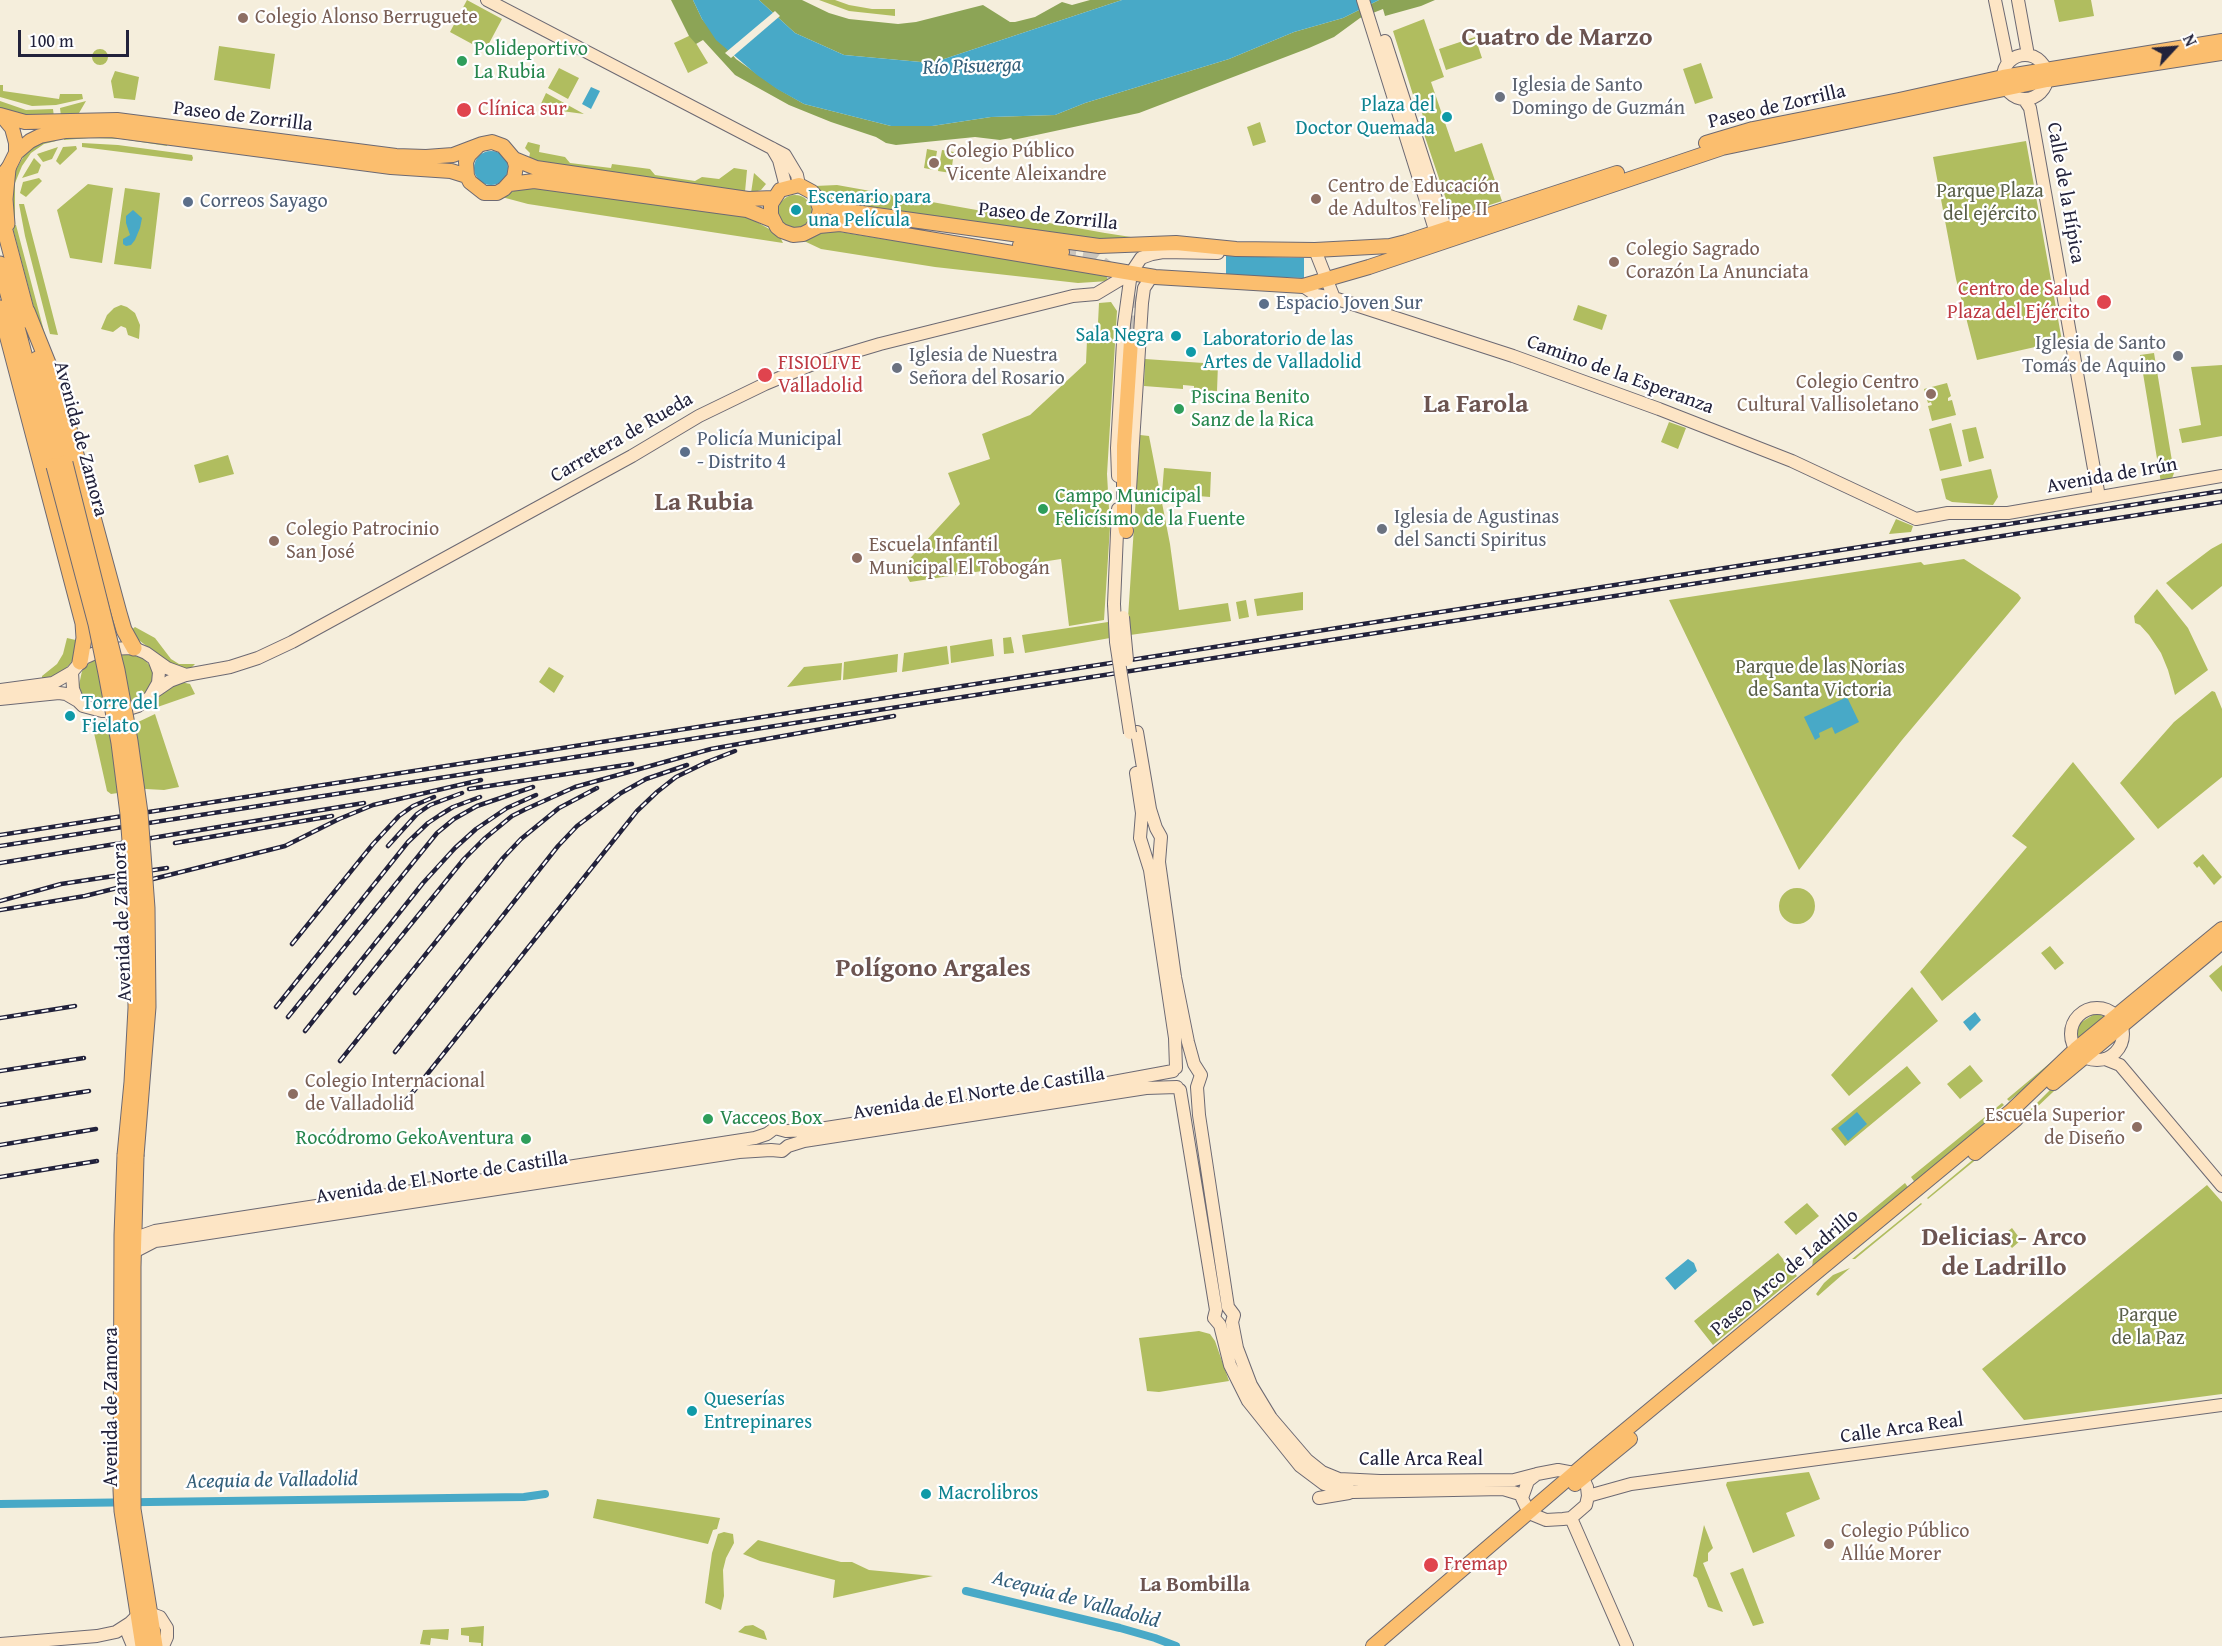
<!DOCTYPE html>
<html>
<head>
<meta charset="utf-8">
<style>
  body { margin:0 }
  #map { position:relative; width:2222px; height:1646px; overflow:hidden; background:#f5eedc; font-family:"Gentium Book Plus",serif }
  canvas { display:block }
  .north { position:absolute; left:2144px; top:18px; width:60px; height:60px; -webkit-text-stroke:4px #fff; paint-order:stroke; rotate:64deg; font-size:16px; font-weight:700; line-height:24px; text-align:center; color:#22223b }
  .north::after { content:''; display:block; margin:auto; width:21px; height:27px; background:#22223b; clip-path:polygon(50% 0,100% 100%,50% 72%,0 100%) }
  .scale { position:absolute; left:18px; top:30px; width:111px; height:27px; box-sizing:border-box; border:3px solid #22223b; border-top:0; padding-left:8px; font-size:18px; line-height:21px; white-space:nowrap; color:#22223b; -webkit-text-stroke:4px #fff; paint-order:stroke }
</style>
</head>
<body>
<div id="map">
<canvas width="2222" height="1646"></canvas>
<div class="north">N</div>
<div class="scale">100 m</div>
</div>
<script>
const context = document.querySelector('canvas').getContext('2d');
context.lineJoin = 'round';
function fillPath(path, color) { context.fillStyle = color; context.fill(path, 'evenodd'); }
const poly = rows => new Path2D(rows.map(r => 'M' + r).join(''));
function strokePath(path, color, width, dash) { context.strokeStyle = color; context.lineWidth = width; context.lineCap = dash ? 'butt' : 'round'; context.setLineDash(dash || []); context.stroke(path); }
function label(font, color, halo, rows, align = 'center') {
  context.font = font + ' "Gentium Book Plus",serif'; context.lineWidth = 4.5; context.setLineDash([]); context.textBaseline = 'middle'; context.strokeStyle = halo; context.fillStyle = color; for (const [text, x, y, turn = 0] of rows) {
    context.save(); context.translate(x, y); context.rotate((+turn || 0) * Math.PI / 180); context.textAlign = isNaN(turn) ? turn : align; if (halo) context.strokeText(text, 0, 0); context.fillText(text, 0, 0); context.restore();
  }
}
const green = poly([
  [467,0,502,19,485,51,450,32],
  [819,0,835,0,849,5,872,9,895,9,895,16,849,11],
  [2054,0,2091,0,2094,16,2059,22],
  [1424,19,1444,77,1431,82,1455,152,1482,143,1502,201,1452,217,1423,131,1425,124,1421,109,1414,98,1393,31],
  [691,35,708,63,688,73,674,43],
  [1475,37,1482,58,1446,70,1439,49],
  [219,46,275,54,270,89,214,80],
  '92 57a8 8 0 1 1 16 0a8 8 0 1 1-16 0Z',
  [1701,63,1713,98,1695,104,1683,69],
  [559,68,579,78,568,99,548,88],
  [115,71,139,77,135,100,114,98,111,81],
  [0,85,3,85,3,91,59,99,60,94,82,94,83,99,56,105,32,106,0,97],
  [546,93,584,114,539,108],
  [0,101,26,110,53,109,54,117,13,114,0,108],
  [86,101,79,113,61,116,60,108],
  [1260,122,1266,142,1253,146,1247,127],
  [87,133,168,142,167,146,121,139,89,138,64,140,64,135],
  [56,137,56,141,44,144,31,153,22,166,15,183,15,217,10,218,14,173,25,154,34,145],
  [2026,141,2062,341,1977,360,1956,279,1933,157],
  [528,142,540,145,539,152,565,157,570,163,611,168,612,164,650,169,655,175,695,181,702,177,719,179,734,168,747,170,745,192,539,162,529,158,530,153,525,148],
  [82,143,118,145,192,155,193,158,192,161,82,147],
  [76,146,77,149,60,165,56,161,63,147],
  [58,147,52,159,43,162,37,154],
  [927,149,937,151,934,170,924,168],
  [942,150,954,152,951,173,938,171],
  [34,158,41,165,38,173,22,178],
  [754,173,766,184,761,190,751,193],
  [39,178,42,181,26,197,20,193,23,182],
  [88,184,113,188,102,263,70,258,57,210],
  [837,185,1105,233,1131,237,1130,240,1111,243,845,204,829,198,815,186],
  [527,187,748,217,771,230,780,237,783,243,528,204,498,196],
  [125,188,160,193,151,269,114,264],
  '778 212a17 17 0 1 1 34 0a17 17 0 1 1-34 0Z',
  [19,204,24,204,58,335,50,334,25,236],
  [12,225,16,225,54,369,40,331],
  [828,230,1100,274,1106,276,1109,281,1078,283,935,267,821,249,804,241],
  [1111,302,1117,311,1107,474,1110,527,1104,620,1069,626,1061,559,910,582,902,567,960,504,948,473,990,459,982,434,1030,415,1086,363,1087,340,1098,323,1099,303],
  [121,305,127,307,135,313,140,325,139,339,128,335,126,328,121,326,113,332,101,329,107,315,114,308],
  [1578,305,1607,315,1602,330,1573,320],
  [2154,353,2174,473,2171,481,2161,483,2140,355],
  [1145,359,1218,364,1217,391,1194,390,1194,386,1183,385,1183,389,1144,386],
  [2222,365,2222,436,2182,443,2179,429,2201,425,2191,367],
  [1947,383,1951,396,1948,398,1948,401,1952,400,1956,415,1932,421,1928,406,1932,405,1931,402,1928,403,1924,389],
  [1669,422,1686,428,1678,449,1661,442],
  [1951,423,1962,466,1940,471,1929,429],
  [1976,427,1984,458,1969,462,1962,430],
  [1140,435,1149,436,1170,544,1179,610,1228,603,1231,621,1130,635,1128,618],
  [228,455,234,474,199,483,194,465],
  [1164,468,1211,472,1210,497,1162,493],
  [1991,469,1998,497,1993,505,1952,502,1946,499,1941,479],
  [1896,519,1913,526,1911,532,1889,534],
  [2222,543,2222,586,2192,610,2166,583,2211,549],
  [1964,559,2018,594,2021,598,2019,601,1902,740,1799,870,1669,600,1921,562,1924,565],
  [2157,589,2188,628,2208,670,2175,695,2168,670,2161,653,2149,635,2140,625,2135,623,2134,616],
  [1303,592,1303,610,1257,616,1254,599],
  [1246,600,1249,617,1239,619,1236,602],
  [1108,622,1110,638,1025,653,1022,635],
  [135,627,155,638,171,659,179,664,195,664,190,669,179,667,165,660,136,638,130,631],
  [1011,637,1014,653,1004,654,1003,638],
  [67,638,80,641,71,663,62,672,42,680,42,676,57,664,63,654],
  [992,639,994,656,951,663,950,646],
  [947,646,949,664,902,672,904,653],
  [124,653,143,658,152,668,153,682,149,690,144,695,130,702,105,704,88,700,82,694,79,685,82,671,88,664,98,658],
  [898,654,897,672,843,680,844,662],
  [842,663,841,680,787,687,804,667],
  [549,667,564,676,554,693,539,682],
  [181,682,190,684,195,694,146,711,168,688],
  [2212,691,2215,692,2222,709,2222,777,2158,829,2120,783,2174,722],
  [155,714,179,787,164,790,146,789,111,794,107,791,92,724,121,726,136,723],
  [2073,762,2135,839,1942,1001,1920,972,2027,847,2012,836],
  [2203,854,2222,877,2214,885,2199,866,2197,868,2193,863],
  '1779 906a18 18 0 1 1 36 0a18 18 0 1 1-36 0Z',
  [2050,946,2064,963,2055,970,2041,953],
  [2222,965,2222,992,2209,976],
  [1912,987,1938,1021,1849,1096,1831,1075],
  [2098,1014,2106,1017,2076,1041,2075,1033,2080,1023,2093,1015],
  [2056,1058,2058,1061,2009,1101,2007,1099],
  [1970,1065,1983,1081,1960,1099,1947,1084],
  [1907,1066,1921,1083,1845,1146,1831,1129],
  [2070,1076,2018,1125,1928,1199,1927,1198,2018,1122,2058,1082],
  [2002,1103,2004,1105,1993,1114,1995,1117,1916,1184,1911,1177],
  [1905,1183,1910,1190,1812,1268,1813,1259],
  [2207,1185,2222,1202,2222,1394,2024,1420,1982,1369],
  [1807,1203,1819,1216,1796,1235,1784,1222],
  [1921,1203,1922,1204,1855,1259,1852,1259],
  [2012,1228,2021,1240,2012,1248,2002,1236],
  [1778,1253,1797,1276,1713,1345,1694,1321],
  [1850,1268,1818,1296,1816,1294,1824,1283,1833,1275],
  [1199,1331,1210,1334,1215,1341,1229,1381,1159,1392,1147,1391,1139,1338],
  [1809,1472,1820,1499,1786,1513,1795,1536,1753,1553,1726,1485,1727,1482],
  [597,1499,720,1518,717,1529,713,1530,708,1544,593,1518],
  [1704,1525,1713,1548,1708,1553,1708,1561,1703,1563,1723,1612,1708,1607,1697,1578,1693,1576],
  [724,1532,733,1534,734,1543,726,1558,723,1570,724,1596,721,1610,705,1603,712,1553,718,1534],
  [758,1540,841,1562,852,1562,869,1570,933,1576,833,1598,835,1580,760,1561,743,1554],
  [1743,1568,1764,1623,1753,1626,1730,1573],
  [753,1625,764,1631,767,1640,738,1632,745,1626],
  [484,1626,483,1646,481,1646,481,1643,469,1642,469,1636,461,1635,461,1628],
  [449,1629,448,1640,431,1638,430,1645,420,1644,423,1630]
]);
const forest = poly([
  [671,0,693,0,702,19,736,59,778,89,804,104,891,126,932,126,991,117,1055,115,1085,103,1229,59,1294,32,1343,18,1379,0,1435,0,1421,6,1385,16,1383,9,1360,18,1334,37,1309,48,1139,113,1013,140,1011,138,1000,140,975,137,896,145,886,143,876,137,831,122,789,105,735,75,703,40,696,44,689,36],
  [759,0,802,0,829,13,849,19,898,24,916,22,983,5,1010,22,1015,22,1035,17,1062,2,1072,5,1090,0,1122,0,932,63,844,55,795,33]
]);
const water = poly([
  [693,0,759,0,795,33,844,55,932,63,1122,0,1379,0,1343,18,1294,32,1229,59,1085,103,1055,115,991,117,932,126,891,126,804,104,777,89,757,75,716,40,702,19],
  [591,87,600,91,591,109,582,104],
  '474 168a17 17 0 1 1 34 0a17 17 0 1 1-34 0Z',
  [133,210,142,218,140,228,135,240,131,245,126,246,123,244,123,239,130,235,126,223,126,216],
  [1226,256,1304,258,1304,278,1226,276],
  [1847,697,1859,722,1835,734,1832,727,1819,733,1820,737,1815,740,1804,717],
  [1975,1012,1981,1020,1970,1031,1963,1022],
  [1857,1112,1867,1124,1848,1141,1838,1128],
  [1688,1259,1694,1263,1697,1271,1675,1290,1665,1278]
]);
const pier = poly([
  [775,11,780,16,731,58,725,53]
]);
const canal = poly([
  [0,1504,524,1497,545,1494],
  [966,1591,1120,1628,1155,1638,1176,1646]
]);
const primaryTunnel = poly([
  [1062,252,1095,258,1113,272],
  [1128,295,1132,309,1131,341]
]);
const secondary = poly([
  [487,0,785,155,797,175,799,185],
  [1363,0,1436,233,1441,238],
  [1995,0,2008,63],
  [2018,0,2028,55],
  [1385,41,1446,230,1445,239],
  '2003 77a22 22 0 1 1 44 0a22 22 0 1 1-44 0Z',
  [2024,99,2030,108,2099,497],
  [772,148,779,160,786,187],
  [1315,250,1334,298],
  [1303,286,1316,295,1334,298,1513,356,1659,409,1792,461,1916,519,1948,513,2008,513,2222,476],
  [1118,476,1117,448,1124,324,1131,273,1141,258,1152,254,1163,252,1218,253],
  [1130,489,1142,303,1144,288,1152,276],
  [1114,604,1118,509],
  [154,659,159,672,158,683,150,697,138,706,122,711,102,711,83,706,78,701,73,689,72,672,84,658,104,649,134,648,146,653,167,668,186,675],
  [0,690,53,683,72,672],
  [154,692,170,681,186,675,230,667,258,658,292,642,632,456,699,416,765,384,813,364,880,344,1073,296,1096,294,1131,273],
  [0,699,59,693,66,694,78,701],
  [1137,732,1150,809,1156,828,1161,837,1159,862,1175,977,1188,1042,1194,1064,1201,1075,1197,1087,1199,1115,1228,1307,1234,1315,1232,1322,1237,1348,1251,1385,1271,1418,1307,1460,1322,1472,1339,1479,1380,1481,1514,1480,1537,1474],
  [1136,773,1142,813,1140,838,1150,870,1175,1038,1176,1068],
  '2071 1034a26 26 0 1 1 52 0a26 26 0 1 1-52 0Z',
  [2105,1059,2120,1065,2222,1186],
  [1180,1090,1216,1310,1214,1318,1220,1325,1230,1365,1248,1401,1300,1466,1324,1484,1353,1492,1503,1489,1523,1495],
  [127,1241,155,1231,755,1138,767,1134,775,1128,786,1131,813,1130,1070,1090,1173,1071],
  [128,1255,155,1241,163,1240,739,1152,771,1150,782,1151,788,1146,804,1141,1146,1088,1177,1087],
  [1558,1470,1574,1473,1583,1478,1587,1487,1588,1496,1586,1505,1571,1518,1563,1519,1546,1520,1529,1513,1522,1498,1528,1481,1537,1474,1558,1470],
  [1588,1496,1631,1484,2222,1405],
  [1319,1498,1349,1493],
  [1571,1518,1627,1646],
  [0,1644,97,1636,116,1632,130,1623],
  [133,1646,128,1634,130,1623,138,1615,149,1613,160,1617,167,1628,167,1637,163,1646]
]);
const primary = poly([
  [0,115,25,122,117,120,396,156,426,157,453,155,482,144,492,142,503,146,514,159,516,166,514,178,504,189,497,193,484,193,470,182,467,176,466,162,469,155,477,147],
  [3,117,12,128,16,143,16,153],
  [1706,143,1753,129,1899,100,2003,77,2222,41],
  [514,159,536,168,748,199,773,198],
  [2,175,8,169,16,153,30,141,40,136,66,131,111,130,391,167,451,171,467,176],
  [510,184,534,181,747,210,772,220],
  [819,203,840,210,1099,246,1176,243,1236,249,1315,250,1390,246,1406,242,1617,173],
  [812,228,817,222,820,209,816,197,812,192,799,185,780,190,771,204,771,215,777,227,782,231,793,235,803,234,819,226,840,224,1155,277,1303,286,1369,267,1722,148,2047,80,2222,53],
  [1020,245,1062,252],
  [1126,531,1124,519,1124,446,1131,341],
  [2053,1083,2222,942],
  [1975,1153,2016,1119],
  [1575,1484,1630,1439],
  [1373,1646,1593,1457,2010,1112,2076,1049,2222,929]
]);
const highway = poly([
  [0,212,29,321],
  [7,224,5,199,8,169],
  [0,264,54,466],
  [0,308,83,623,84,638,80,662],
  [27,311,58,388,119,613,124,630,134,648],
  [37,359,65,463],
  [125,1155,122,1235,121,1490,122,1511,143,1646],
  [136,1156,133,1267,133,1509,155,1646]
]);
const rail = poly([
  [469,789,632,764],
  [0,835,2222,491],
  [175,843,332,816],
  [0,846,2222,502],
  [388,846,417,814,430,805,462,793],
  [0,863,364,803],
  [0,901,61,884,167,868],
  [0,910,85,896,285,846,339,819,373,805,481,780],
  [292,944,373,844,399,816,413,806,434,797],
  [355,993,464,859,484,839,512,816,526,809,575,787,711,749,894,716],
  [276,1007,408,842,428,823,440,815,453,807,480,797],
  [288,1017,437,833,454,819,477,806,533,787],
  [0,1018,75,1006],
  [305,1031,423,883,455,848,476,829,507,808,536,795],
  [395,1052,558,846,577,826,621,793,646,779,687,765],
  [340,1061,503,858,521,839,559,808,597,788],
  [0,1071,84,1058],
  [405,1102,637,811,657,792,676,777,707,762,735,751],
  [0,1105,89,1091],
  [0,1145,96,1129],
  [0,1177,97,1161]
]);
const secondaryBridge = poly([
  [1114,604,1116,642,1130,733],
  [1123,617,1127,660]
]);
const highwayBridge = poly([
  [65,463,117,670,130,741,140,813,147,908,148,1007,136,1156],
  [54,466,96,624,106,673,119,743,128,814,135,909,136,1008,132,1082,125,1155]
]);
const markers = [
  [243,18,6,"#8d6e63"],
  [462,61,6,"#2e9e5b"],
  [1500,97,6,"#6b7280"],
  [464,110,8,"#e0444e"],
  [1447,117,6,"#0f9aa8"],
  [934,163,6,"#8d6e63"],
  [1316,199,6,"#8d6e63"],
  [188,202,6,"#5c6f8a"],
  [796,210,6,"#0f9aa8"],
  [1614,262,6,"#8d6e63"],
  [2104,302,8,"#e0444e"],
  [1264,304,6,"#5c6f8a"],
  [1176,336,6,"#0f9aa8"],
  [1191,352,6,"#0f9aa8"],
  [2178,356,6,"#6b7280"],
  [897,368,6,"#6b7280"],
  [765,375,8,"#e0444e"],
  [1931,394,6,"#8d6e63"],
  [1179,409,6,"#2e9e5b"],
  [685,452,6,"#5c6f8a"],
  [1043,509,6,"#2e9e5b"],
  [1382,529,6,"#6b7280"],
  [274,541,6,"#8d6e63"],
  [857,558,6,"#8d6e63"],
  [70,716,6,"#0f9aa8"],
  [293,1094,6,"#8d6e63"],
  [708,1119,6,"#2e9e5b"],
  [2137,1127,6,"#8d6e63"],
  [526,1139,6,"#2e9e5b"],
  [692,1411,6,"#0f9aa8"],
  [926,1494,6,"#0f9aa8"],
  [1829,1544,6,"#8d6e63"],
  [1431,1565,8,"#e0444e"]
];
const educationNames = [
  ["Colegio Alonso Berruguete",255,18],
  ["Colegio Público",946,152],
  ["Vicente Aleixandre",946,175],
  ["Centro de Educación",1328,187],
  ["de Adultos Felipe II",1328,210],
  ["Colegio Sagrado",1626,250],
  ["Corazón La Anunciata",1626,273],
  ["Colegio Centro",1919,383,"right"],
  ["Cultural Vallisoletano",1919,406,"right"],
  ["Colegio Patrocinio",286,530],
  ["San José",286,553],
  ["Escuela Infantil",869,546],
  ["Municipal El Tobogán",869,569],
  ["Colegio Internacional",305,1082],
  ["de Valladolid",305,1105],
  ["Escuela Superior",2125,1116,"right"],
  ["de Diseño",2125,1139,"right"],
  ["Colegio Público",1841,1532],
  ["Allúe Morer",1841,1555]
];
const leisureNames = [
  ["Polideportivo",474,50],
  ["La Rubia",474,73],
  ["Piscina Benito",1191,398],
  ["Sanz de la Rica",1191,421],
  ["Campo Municipal",1055,497],
  ["Felicísimo de la Fuente",1055,520],
  ["Vacceos Box",720,1119],
  ["Rocódromo GekoAventura",514,1139,"right"]
];
const worshipNames = [
  ["Iglesia de Santo",1512,86],
  ["Domingo de Guzmán",1512,109],
  ["Iglesia de Santo",2166,344,"right"],
  ["Tomás de Aquino",2166,367,"right"],
  ["Iglesia de Nuestra",909,356],
  ["Señora del Rosario",909,379],
  ["Iglesia de Agustinas",1394,518],
  ["del Sancti Spiritus",1394,541]
];
const cultureNames = [
  ["Plaza del",1435,106,"right"],
  ["Doctor Quemada",1435,129,"right"],
  ["Escenario para",808,198],
  ["una Película",808,221],
  ["Sala Negra",1164,336,"right"],
  ["Laboratorio de las",1203,340],
  ["Artes de Valladolid",1203,363],
  ["Torre del",82,704],
  ["Fielato",82,727],
  ["Queserías",704,1400],
  ["Entrepinares",704,1423],
  ["Macrolibros",938,1494]
];
const streetNames = [
  ["Paseo de Zorrilla",1777,107,-13],
  ["Paseo de Zorrilla",243,117,7],
  ["Calle de la Hípica",2065,193,80],
  ["Paseo de Zorrilla",1048,217,6],
  ["Camino de la Esperanza",1620,375,20],
  ["Carretera de Rueda",622,438,-30],
  ["Avenida de Zamora",80,439,75],
  ["Avenida de Irún",2112,476,-10],
  ["Avenida de Zamora",123,922,-92],
  ["Avenida de El Norte de Castilla",979,1094,-9],
  ["Avenida de El Norte de Castilla",442,1178,-9],
  ["Paseo Arco de Ladrillo",1785,1273,-40],
  ["Avenida de Zamora",112,1407,-90],
  ["Calle Arca Real",1902,1429,-8],
  ["Calle Arca Real",1421,1460]
];
const healthNames = [
  ["Clínica sur",478,110],
  ["Centro de Salud",2090,290,"right"],
  ["Plaza del Ejército",2090,313,"right"],
  ["FISIOLIVE",778,364],
  ["Valladolid",778,387],
  ["Fremap",1444,1565]
];
const parkNames = [
  ["Parque Plaza",1990,192],
  ["del ejército",1990,215],
  ["Parque de las Norias",1820,668],
  ["de Santa Victoria",1820,691],
  ["Parque",2148,1316],
  ["de la Paz",2148,1339]
];
const serviceNames = [
  ["Correos Sayago",200,202],
  ["Espacio Joven Sur",1276,304],
  ["Policía Municipal",697,440],
  ["- Distrito 4",697,463]
];
const waterNames = [
  ["Río Pisuerga",972,67,-2],
  ["Acequia de Valladolid",272,1481,-1],
  ["Acequia de Valladolid",1076,1600,15]
];
const neighbourhoodNames = [
  ["La Bombilla",1195,1586]
];
const districtNames = [
  ["Cuatro de Marzo",1557,38],
  ["La Farola",1476,405],
  ["La Rubia",704,503],
  ["Polígono Argales",933,969],
  ["Delicias - Arco",2004,1238],
  ["de Ladrillo",2004,1268]
];
fillPath(green, '#b0bd5f');
fillPath(forest, '#8ca456');
fillPath(water, '#48a9c7');
fillPath(pier, '#f5eedc');
strokePath(canal, '#48a9c7', 8);
strokePath(primaryTunnel, '#cbc5bc', 14, [14, 7]);
strokePath(secondary, '#6c6973', 14);
strokePath(primary, '#6c6973', 16);
strokePath(highway, '#6c6973', 17);
strokePath(secondary, '#fde5c5', 12);
strokePath(primary, '#fbbe6e', 14);
strokePath(highway, '#fbbe6e', 15);
strokePath(rail, '#22223b', 4.5);
strokePath(rail, '#fff', 2, [7]);
strokePath(secondaryBridge, '#6c6973', 14, []);
strokePath(highwayBridge, '#6c6973', 17, []);
strokePath(secondaryBridge, '#fde5c5', 12);
strokePath(highwayBridge, '#fbbe6e', 15);
for (const [x, y, r, color] of markers) { const dot = new Path2D(); dot.arc(x, y, r, 0, 2 * Math.PI); context.fillStyle = color; context.fill(dot); strokePath(dot, '#fff', 2); }
label('20px', '#785e54', '#fff', educationNames, 'left');
label('20px', '#27864d', '#fff', leisureNames, 'left');
label('20px', '#5b616d', '#fff', worshipNames, 'left');
label('20px', '#0d838f', '#fff', cultureNames, 'left');
label('20px', '#22223b', '#fff', streetNames);
label('20px', '#be3a42', '#fff', healthNames, 'left');
label('20px', '#5b6049', '#fff', parkNames);
label('20px', '#4e5e75', '#fff', serviceNames, 'left');
label('italic 21px', '#335f7a', '#fff', waterNames);
label('bold 21px', '#6c5450', '#fff', neighbourhoodNames);
label('bold 26px', '#6c5450', '#fff', districtNames);
</script>
</body>
</html>
